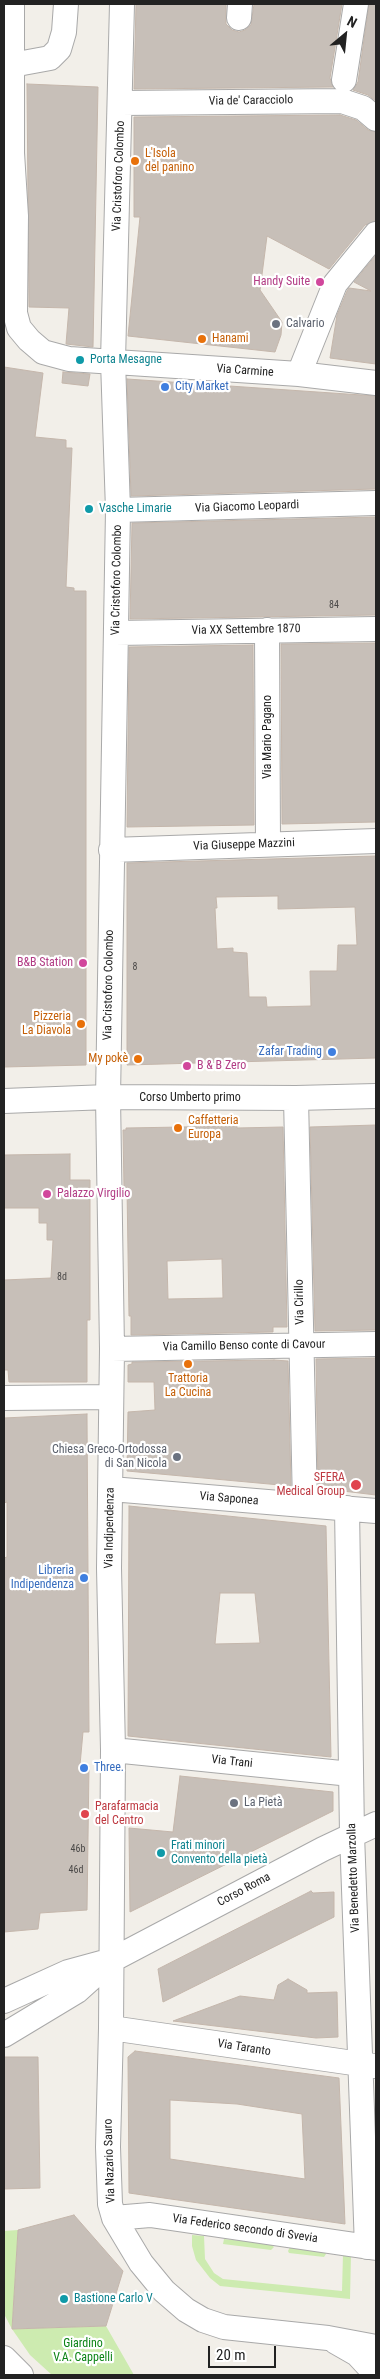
<!DOCTYPE html>
<html>
<head>
<meta charset="utf-8">
<style>
  body { margin:0 }
  #map { position:relative; width:380px; height:2379px; overflow:hidden; background:#f2efe9; font-family:"Roboto Condensed",sans-serif }
  canvas { display:block }
  .frame { position:absolute; inset:0; border:5px solid #222; pointer-events:none }
  .north { position:absolute; left:320px; top:10px; width:50px; height:50px; -webkit-text-stroke:4px #fff; paint-order:stroke; rotate:28deg; font-size:14px; font-weight:700; line-height:20px; text-align:center; color:#222 }
  .north::after { content:''; display:block; margin:auto; width:18px; height:22px; background:#222; clip-path:polygon(50% 0,100% 100%,50% 72%,0 100%) }
  .scale { position:absolute; left:208px; top:2346px; width:68px; height:22px; box-sizing:border-box; border:2px solid #222; border-top:0; padding-left:6px; font-size:15px; line-height:18px; white-space:nowrap; color:#222; -webkit-text-stroke:4px #fff; paint-order:stroke }
</style>
</head>
<body>
<div id="map">
<canvas width="380" height="2379"></canvas>
<div class="frame"></div>
<div class="north">N</div>
<div class="scale">20 m</div>
</div>
<script>
const context = document.querySelector('canvas').getContext('2d');
context.lineJoin = 'round';
function fillPath(path, color) { context.fillStyle = color; context.fill(path, 'evenodd'); }
const poly = rows => new Path2D(rows.map(r => 'M' + r).join(''));
function strokePath(path, color, width, dash) { context.strokeStyle = color; context.lineWidth = width; context.lineCap = dash ? 'butt' : 'round'; context.setLineDash(dash || []); context.stroke(path); }
function label(font, color, halo, rows, align = 'center') {
  context.font = font + ' "Roboto Condensed",sans-serif'; context.lineWidth = 4.5; context.setLineDash([]); context.textBaseline = 'middle'; context.strokeStyle = halo; context.fillStyle = color; for (const [text, x, y, turn = 0] of rows) {
    context.save(); context.translate(x, y); context.rotate((+turn || 0) * Math.PI / 180); context.textAlign = isNaN(turn) ? turn : align; if (halo) context.strokeText(text, 0, 0); context.fillText(text, 0, 0); context.restore();
  }
}
const grass = poly([
  [18,2230,12,2329,106,2326,134,2375,52,2375,30,2355,12,2329,4,2314,4,2231],
  [192,2235,204,2236,205,2259,214,2273,223,2279,342,2291,343,2254,351,2255,350,2299,220,2286,210,2278,196,2260,192,2246],
  [224,2239,271,2244,274,2247,271,2250,223,2244],
  [290,2247,325,2252,326,2254,324,2257,289,2253,288,2251]
]);
const building = poly([
  [136,4,226,4,226,24,232,30,239,32,245,30,251,25,254,4,342,4,330,78,333,87,134,89,136,4],
  [369,4,376,4,376,101,368,95,353,90,358,82,369,4],
  [27,84,98,87,93,347,66,344,69,308,29,307,27,84],
  [340,115,356,120,368,130,376,132,376,221,365,225,329,269,267,236,260,290,282,322,281,335,275,352,128,336,140,217,134,217,134,117,340,115],
  [376,255,376,364,330,358,337,315,347,291,349,288,371,291,354,282,376,255],
  [4,367,43,373,35,437,66,440,66,448,72,448,66,587,74,588,74,591,86,591,86,1065,4,1067,4,367],
  [63,372,90,374,88,386,62,383,63,372],
  [127,379,376,396,376,489,131,496,127,379],
  [376,517,376,615,130,619,132,523,376,517],
  [376,643,376,822,282,824,281,644,376,643],
  [253,645,254,825,127,827,129,647,253,645],
  [376,856,376,1058,127,1065,127,863,376,856],
  [278,896,278,909,355,907,357,945,338,945,337,971,310,971,311,1006,267,1007,266,997,249,997,247,953,233,952,233,948,217,949,215,908,217,908,216,897,278,896],
  [376,1125,376,1330,315,1331,310,1127,376,1125],
  [237,1126,237,1128,283,1127,287,1327,273,1327,273,1332,131,1335,131,1316,129,1316,127,1188,124,1188,123,1130,126,1130,126,1128,237,1126],
  [222,1259,223,1298,168,1299,167,1261,222,1259],
  [70,1154,70,1180,90,1180,90,1320,87,1320,87,1382,9,1382,8,1370,4,1370,4,1280,51,1278,53,1240,47,1240,47,1223,39,1223,39,1208,4,1208,4,1155,70,1154],
  [376,1358,376,1495,318,1488,316,1359,376,1358],
  [274,1360,288,1361,291,1486,127,1471,128,1412,155,1410,154,1382,128,1382,128,1365,132,1364,132,1362,274,1360],
  [87,1414,89,1732,83,1732,80,1765,89,1766,87,1910,40,1913,38,1929,4,1932,4,1558,7,1557,7,1502,4,1503,4,1418,87,1414],
  [129,1506,326,1526,331,1757,128,1736,129,1506],
  [220,1593,255,1593,260,1643,215,1644,220,1593],
  [180,1776,333,1792,333,1811,130,1912,129,1828,173,1832,180,1776],
  [311,1891,313,1893,334,1892,334,1917,163,2002,158,1969,311,1891],
  [288,1979,307,1990,307,1993,337,1992,338,2037,316,2038,173,2021,240,1996,274,2000,278,1985,288,1979],
  [135,2051,339,2078,345,2224,129,2193,128,2057,135,2051],
  [170,2100,237,2104,302,2114,305,2179,170,2159,170,2100],
  [4,2057,38,2057,40,2188,4,2189,4,2057],
  [74,2215,123,2271,106,2326,12,2329,18,2230,74,2215]
]);
const minor = poly([
  [122,4,113,361,118,510,108,1097,112,1349,109,1568,113,1750,111,2028,108,2147,110,2204,114,2218,141,2263,164,2291,186,2310,203,2320,224,2327,328,2338,376,2347],
  [239,18,240,4],
  [4,64,12,65,50,58,59,49,64,32,66,4],
  [344,80,356,4],
  [121,103,342,101,363,108,376,119],
  [16,216,15,313,19,328,29,340,43,352,69,359,299,374,376,383],
  [11,231,16,216,12,153,12,4],
  [299,374,335,284,376,234],
  [118,510,376,503],
  [267,630,268,844],
  [116,633,376,629],
  [111,850,376,841],
  [296,1098,305,1505],
  [4,1101,108,1097,296,1098,376,1096],
  [112,1349,376,1344],
  [4,1398,111,1397],
  [111,1489,376,1511],
  [347,1508,352,1834,367,2247],
  [113,1750,351,1774],
  [4,2001,68,1972,112,1960,323,1849,376,1824],
  [111,2028,374,2066],
  [4,2035,77,1991,107,1964],
  [114,2218,150,2215,376,2248],
  [336,2342,357,2354,370,2368,373,2375],
  [4,2358,21,2375]
]);
const markers = [
  [135,161,5,"#e8710a"],
  [320,282,5,"#d1479c"],
  [276,324,5,"#6b7280"],
  [202,339,5,"#e8710a"],
  [80,360,5,"#0f9aa8"],
  [165,387,5,"#3f7fe0"],
  [89,509,5,"#0f9aa8"],
  [83,963,5,"#d1479c"],
  [81,1024,5,"#e8710a"],
  [332,1052,5,"#3f7fe0"],
  [138,1059,5,"#e8710a"],
  [187,1066,5,"#d1479c"],
  [178,1128,5,"#e8710a"],
  [47,1194,5,"#d1479c"],
  [188,1364,5,"#e8710a"],
  [177,1457,5,"#6b7280"],
  [356,1485,6,"#e0444e"],
  [84,1578,5,"#3f7fe0"],
  [84,1768,5,"#3f7fe0"],
  [234,1803,5,"#6b7280"],
  [85,1814,5,"#e0444e"],
  [161,1853,5,"#0f9aa8"],
  [64,2299,5,"#0f9aa8"]
];
const numberNames = [
  ["84",334,605],
  ["8",135,967],
  ["8d",62,1277],
  ["46b",78,1849],
  ["46d",76,1870]
];
const streetNames = [
  ["Via de' Caracciolo",251,101,-1],
  ["Via Cristoforo Colombo",119,176,-88],
  ["Via Carmine",245,371,4],
  ["Via Giacomo Leopardi",247,507,-2],
  ["Via Cristoforo Colombo",117,580,-89],
  ["Via XX Settembre 1870",246,630,-1],
  ["Via Mario Pagano",268,737,-90],
  ["Via Giuseppe Mazzini",244,845,-2],
  ["Via Cristoforo Colombo",109,985,-89],
  ["Corso Umberto primo",190,1098],
  ["Via Cirillo",300,1302,-91],
  ["Via Camillo Benso conte di Cavour",244,1346,-1],
  ["Via Saponea",229,1499,5],
  ["Via Indipendenza",110,1528,-89],
  ["Via Trani",232,1762,6],
  ["Via Benedetto Marzolla",354,1878,-92],
  ["Corso Roma",244,1890,-28],
  ["Via Taranto",244,2048,9],
  ["Via Nazario Sauro",110,2161,-92],
  ["Via Federico secondo di Svevia",245,2229,8]
];
const foodNames = [
  ["L'Isola",145,154],
  ["del panino",145,168],
  ["Hanami",212,339],
  ["Pizzeria",71,1017,"right"],
  ["La Diavola",71,1031,"right"],
  ["My pokè",128,1059,"right"],
  ["Caffetteria",188,1121],
  ["Europa",188,1135],
  ["Trattoria",188,1379,"center"],
  ["La Cucina",188,1393,"center"]
];
const hotelNames = [
  ["Handy Suite",310,282],
  ["B&B Station",73,963],
  ["B & B Zero",197,1066,"left"],
  ["Palazzo Virgilio",57,1194,"left"]
];
const worshipNames = [
  ["Calvario",286,324],
  ["Chiesa Greco-Ortodossa",167,1450,"right"],
  ["di San Nicola",167,1464,"right"],
  ["La Pietà",244,1803]
];
const cultureNames = [
  ["Porta Mesagne",90,360],
  ["Vasche Limarie",99,509],
  ["Frati minori",171,1846],
  ["Convento della pietà",171,1860],
  ["Bastione Carlo V",74,2299]
];
const shopNames = [
  ["City Market",175,387],
  ["Zafar Trading",322,1052,"right"],
  ["Libreria",74,1571,"right"],
  ["Indipendenza",74,1585,"right"],
  ["Three.",94,1768]
];
const healthNames = [
  ["SFERA",345,1478],
  ["Medical Group",345,1492],
  ["Parafarmacia",95,1807,"left"],
  ["del Centro",95,1821,"left"]
];
const parkNames = [
  ["Giardino",83,2344],
  ["V.A. Cappelli",83,2358]
];
fillPath(grass, '#cdebb0');
fillPath(building, '#c7bfb8');
strokePath(building, '#c4b6ab', 1);
strokePath(minor, '#a9a9a9', 26);
strokePath(minor, '#fff', 24);
for (const [x, y, r, color] of markers) { const dot = new Path2D(); dot.arc(x, y, r, 0, 2 * Math.PI); context.fillStyle = color; context.fill(dot); strokePath(dot, '#fff', 2); }
label('10px', '#4b4948', null, numberNames);
label('12px', '#222', '#fff', streetNames);
label('12px', '#c56008', '#fff', foodNames, 'left');
label('12px', '#b23c85', '#fff', hotelNames, 'right');
label('12px', '#5b616d', '#fff', worshipNames, 'left');
label('12px', '#0d838f', '#fff', cultureNames, 'left');
label('12px', '#366cbe', '#fff', shopNames, 'left');
label('12px', '#be3a42', '#fff', healthNames, 'right');
label('12px', '#0c8416', '#fff', parkNames);
</script>
</body>
</html>
